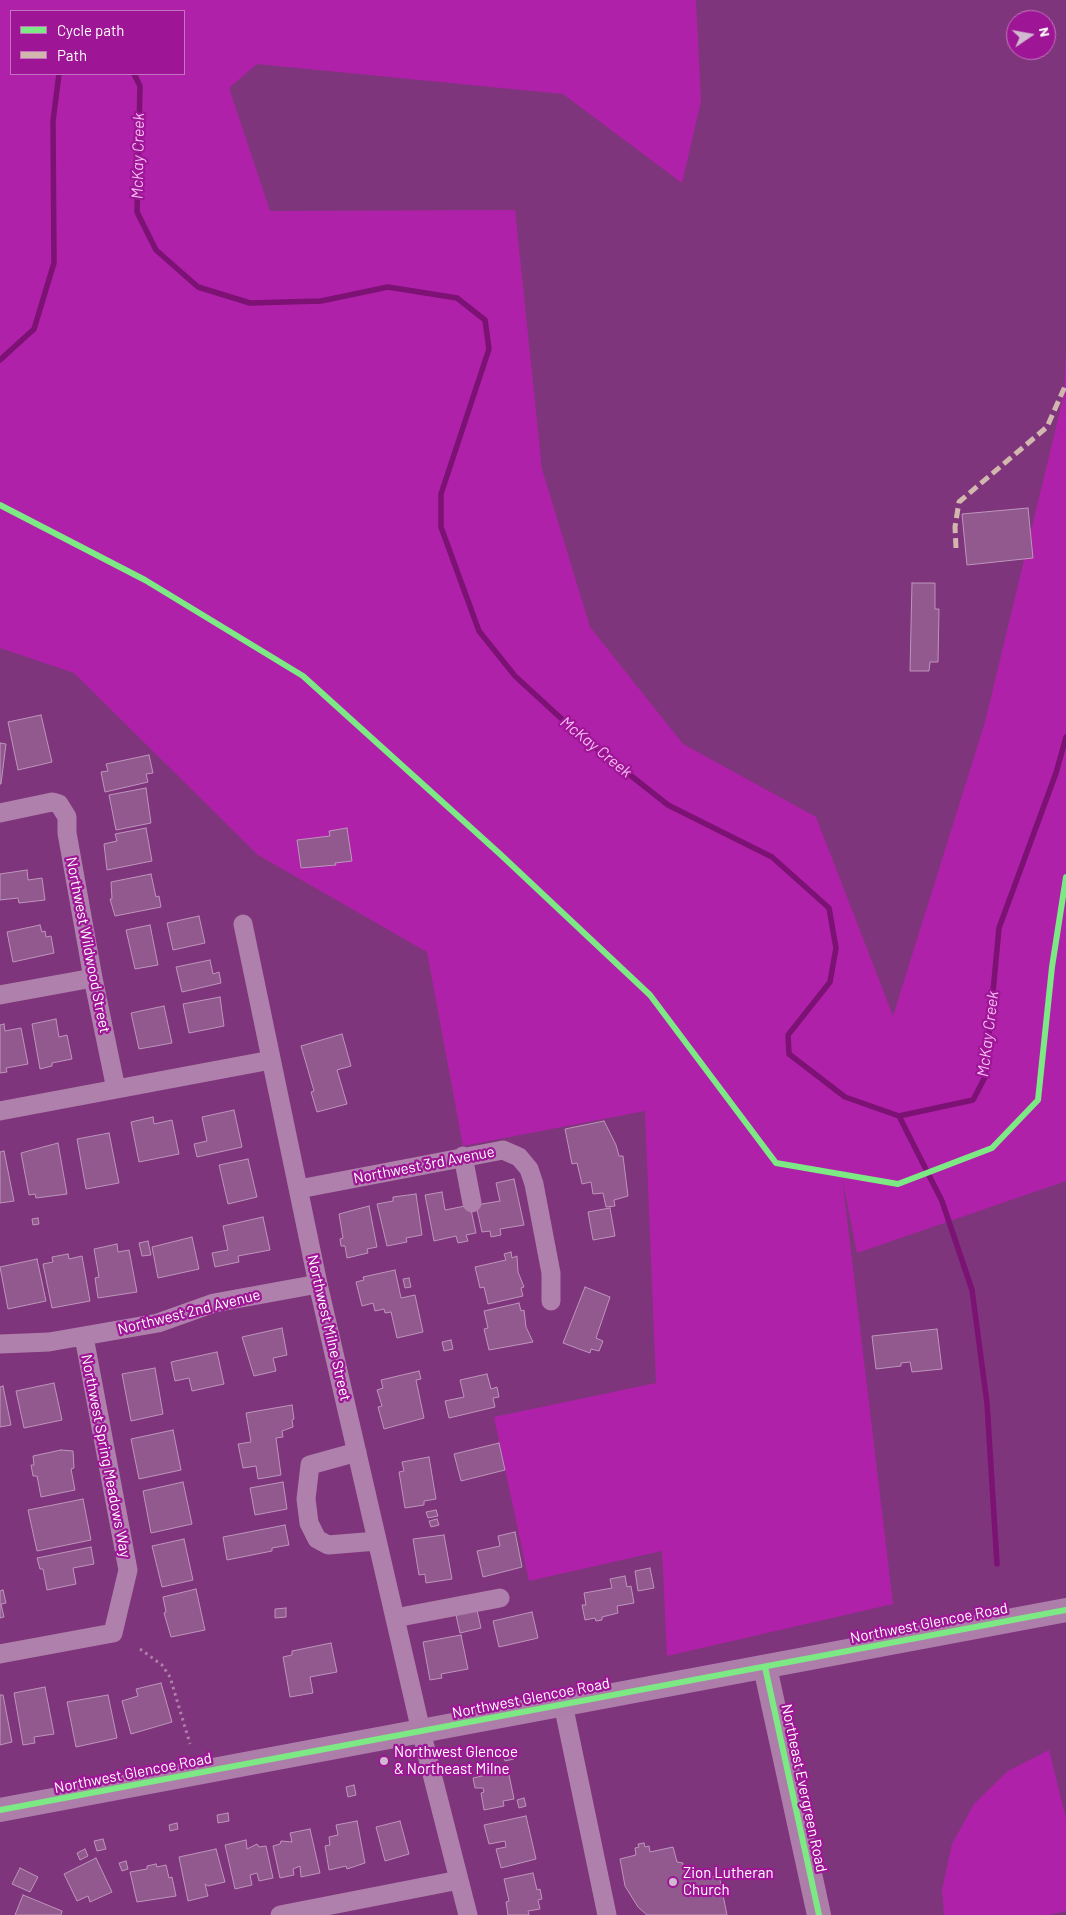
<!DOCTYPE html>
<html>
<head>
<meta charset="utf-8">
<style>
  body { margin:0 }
  #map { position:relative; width:1066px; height:1915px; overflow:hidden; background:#7f357b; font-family:Barlow,sans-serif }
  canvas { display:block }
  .legend { position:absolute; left:10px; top:10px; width:175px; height:65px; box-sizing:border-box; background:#9e1696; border:1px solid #c573c0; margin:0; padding:6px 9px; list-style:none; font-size:15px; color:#fff }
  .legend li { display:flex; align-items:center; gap:10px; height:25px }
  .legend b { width:25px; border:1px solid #c573c0 }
  .north { position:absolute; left:1006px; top:10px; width:50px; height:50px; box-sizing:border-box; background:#9e1696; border:1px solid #c573c0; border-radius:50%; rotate:78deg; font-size:14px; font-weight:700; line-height:20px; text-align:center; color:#fff }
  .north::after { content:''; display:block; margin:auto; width:18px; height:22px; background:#d2b8d1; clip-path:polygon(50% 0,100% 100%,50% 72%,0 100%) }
</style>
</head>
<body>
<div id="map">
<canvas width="1066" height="1915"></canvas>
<ul class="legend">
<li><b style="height:6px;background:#7ce984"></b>Cycle path</li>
<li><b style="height:6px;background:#d1b7ad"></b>Path</li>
</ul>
<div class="north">N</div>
</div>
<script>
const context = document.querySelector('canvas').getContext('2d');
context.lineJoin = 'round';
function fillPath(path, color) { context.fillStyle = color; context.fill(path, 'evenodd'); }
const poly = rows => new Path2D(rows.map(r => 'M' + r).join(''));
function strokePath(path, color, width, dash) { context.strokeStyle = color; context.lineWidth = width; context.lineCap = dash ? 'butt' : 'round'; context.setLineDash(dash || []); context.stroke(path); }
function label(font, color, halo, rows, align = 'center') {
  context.font = font + ' Barlow,sans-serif'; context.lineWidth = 4.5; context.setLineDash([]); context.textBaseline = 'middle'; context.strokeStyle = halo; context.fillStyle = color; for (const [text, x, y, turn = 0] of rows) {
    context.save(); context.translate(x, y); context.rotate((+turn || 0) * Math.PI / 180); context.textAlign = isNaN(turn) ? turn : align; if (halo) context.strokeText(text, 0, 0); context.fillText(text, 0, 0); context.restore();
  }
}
const green = poly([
  [0,0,696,0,701,101,682,183,563,94,257,64,229,88,270,211,515,210,542,469,590,627,683,744,816,817,893,1016,985,722,1064,394,1066,349,1066,1181,857,1253,842,1177,893,1604,667,1656,662,1551,529,1581,494,1417,656,1383,645,1111,463,1146,427,952,258,855,74,673,0,648],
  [11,11,184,11,184,74,11,74],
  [1049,1750,1066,1819,1066,1911,1049,1915,944,1915,942,1890,952,1844,974,1804,1008,1771]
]);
const stream = poly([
  [134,74,140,86,137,212,156,250,198,287,250,303,321,301,388,287,457,298,485,320,489,349,441,494,441,527,479,631,515,676,577,733,668,805,772,857,829,908,836,948,830,982,788,1035,789,1054,845,1097,899,1116,973,1100,985,1077,999,928,1056,773,1066,737],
  [0,360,34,329,54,263,53,121,59,74],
  [899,1116,942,1201,972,1290,987,1403,997,1564]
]);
const building = poly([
  [1028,508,1033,558,967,565,962,514,1028,508],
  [912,583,935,583,935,609,939,609,938,662,930,662,929,671,910,671,912,583],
  [41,715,52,762,18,770,8,722,41,715],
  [0,743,6,744,1,784,0,784,0,743],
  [149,755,153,773,146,774,148,782,105,792,101,772,108,771,106,764,149,755],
  [146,788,151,823,116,830,109,795,146,788],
  [146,828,152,861,107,870,104,844,117,841,115,834,146,828],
  [347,828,352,861,335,863,336,865,301,868,297,840,330,836,329,831,347,828],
  [27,870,28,880,42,878,45,900,19,903,18,898,0,900,0,874,27,870],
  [151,874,156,897,159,896,161,907,115,916,110,899,112,899,111,882,151,874],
  [199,916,205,943,173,950,167,923,199,916],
  [40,925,42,932,45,931,46,937,51,936,54,953,13,962,7,932,40,925],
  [150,925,158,965,135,969,126,930,150,925],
  [210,960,213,974,219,972,221,983,182,992,176,967,210,960],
  [220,997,224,1026,189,1033,183,1004,220,997],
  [164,1006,172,1043,139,1049,131,1013,164,1006],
  [56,1019,59,1037,67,1035,72,1059,52,1063,52,1066,40,1069,32,1024,56,1019],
  [4,1024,5,1031,21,1028,28,1064,6,1068,7,1072,0,1073,0,1025,4,1024],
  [342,1034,351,1066,337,1070,347,1104,317,1112,311,1092,314,1091,301,1046,342,1034],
  [234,1110,242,1147,197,1157,194,1144,207,1141,202,1117,234,1110],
  [153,1117,154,1124,172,1120,179,1154,139,1162,131,1122,153,1117],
  [604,1121,616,1145,619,1156,623,1156,628,1196,614,1200,615,1206,606,1207,603,1193,593,1194,591,1182,582,1184,577,1163,572,1164,565,1129,604,1121],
  [109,1133,119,1183,86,1189,77,1139,109,1133],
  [58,1143,67,1194,36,1198,35,1194,29,1195,21,1153,58,1143],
  [4,1151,14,1201,0,1203,0,1152,4,1151],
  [248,1159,257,1197,228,1204,219,1165,248,1159],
  [514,1179,524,1225,500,1229,501,1235,491,1237,490,1231,482,1232,476,1205,500,1201,496,1183,514,1179],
  [442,1192,445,1210,470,1205,476,1233,466,1235,468,1241,458,1243,456,1236,434,1241,425,1195,442,1192],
  [416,1194,422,1235,406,1238,407,1242,387,1246,377,1204,393,1201,393,1197,416,1194],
  [369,1206,377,1247,367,1249,368,1253,347,1258,345,1246,341,1246,340,1239,343,1238,339,1214,369,1206],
  [610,1208,615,1236,593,1240,588,1212,610,1208],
  [263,1217,270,1250,238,1256,239,1262,215,1267,212,1253,228,1250,223,1226,263,1217],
  [38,1218,39,1224,33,1225,32,1219,38,1218],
  [192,1237,199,1269,158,1278,152,1247,192,1237],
  [148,1241,151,1255,142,1256,139,1243,148,1241],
  [117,1244,118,1252,129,1250,137,1292,98,1298,95,1278,99,1277,94,1249,117,1244],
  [511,1252,512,1258,517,1256,518,1272,524,1287,521,1288,523,1296,488,1304,484,1287,480,1288,475,1267,506,1260,504,1254,511,1252],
  [68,1254,69,1259,82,1256,90,1301,52,1308,43,1264,53,1262,52,1257,68,1254],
  [37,1259,46,1301,8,1309,0,1267,37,1259],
  [395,1270,401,1298,415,1295,423,1332,397,1338,391,1312,385,1313,384,1309,375,1311,373,1303,362,1306,356,1282,364,1280,363,1277,395,1270],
  [409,1278,411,1287,405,1288,403,1279,409,1278],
  [585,1287,610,1297,596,1338,603,1341,599,1351,591,1349,590,1353,563,1343,585,1287],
  [519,1303,521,1311,524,1310,526,1327,533,1342,489,1350,484,1329,488,1328,484,1311,519,1303],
  [282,1328,287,1355,273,1358,276,1371,254,1376,242,1337,282,1328],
  [937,1329,942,1369,912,1372,910,1362,901,1363,901,1366,876,1369,872,1336,937,1329],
  [451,1340,453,1349,444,1351,442,1342,451,1340],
  [217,1352,224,1384,192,1391,189,1378,175,1381,171,1362,217,1352],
  [155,1368,163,1414,131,1421,122,1374,155,1368],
  [419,1371,421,1379,416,1380,424,1418,384,1429,378,1407,382,1406,377,1390,383,1388,381,1380,419,1371],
  [487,1374,491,1389,497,1387,499,1397,493,1398,495,1407,449,1418,445,1401,464,1397,460,1380,487,1374],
  [54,1383,62,1420,24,1428,16,1391,54,1383],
  [3,1386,11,1425,0,1427,0,1387,3,1386],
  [292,1405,294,1419,292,1420,293,1427,282,1431,283,1437,276,1438,281,1475,258,1479,256,1466,243,1468,238,1444,251,1442,246,1413,292,1405],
  [173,1430,181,1470,139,1479,131,1439,173,1430],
  [499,1443,505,1470,461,1481,454,1454,499,1443],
  [61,1450,73,1451,74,1468,71,1469,75,1490,41,1497,37,1476,33,1476,31,1465,34,1465,33,1456,61,1450],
  [429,1457,436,1499,424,1501,424,1505,405,1508,399,1472,404,1471,402,1462,429,1457],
  [183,1482,192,1524,151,1533,143,1491,183,1482],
  [283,1482,287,1509,255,1515,250,1488,283,1482],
  [83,1499,91,1540,37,1551,28,1510,83,1499],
  [436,1510,438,1516,428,1518,426,1512,436,1510],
  [437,1519,439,1525,431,1527,429,1521,437,1519],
  [285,1525,289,1545,272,1548,272,1551,227,1560,223,1537,285,1525],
  [515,1532,522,1567,483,1577,477,1551,500,1546,498,1536,515,1532],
  [444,1535,452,1579,426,1583,425,1574,419,1575,413,1539,444,1535],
  [184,1539,193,1580,162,1587,152,1546,184,1539],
  [91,1547,94,1564,73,1568,76,1584,47,1590,43,1569,40,1569,37,1558,91,1547],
  [650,1568,654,1588,638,1591,635,1571,650,1568],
  [625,1576,627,1587,631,1586,634,1603,617,1606,618,1613,602,1617,602,1620,596,1621,595,1618,585,1620,582,1605,586,1605,584,1593,612,1588,610,1579,625,1576],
  [196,1589,205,1630,171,1637,164,1613,166,1612,163,1597,196,1589],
  [3,1590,6,1603,1,1604,4,1617,0,1618,0,1591,3,1590],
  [286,1608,286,1617,275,1618,275,1609,286,1608],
  [477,1610,481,1628,460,1633,456,1615,477,1610],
  [532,1612,538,1638,499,1647,493,1621,532,1612],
  [461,1635,468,1669,441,1674,442,1678,430,1680,423,1642,461,1635],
  [331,1643,337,1672,310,1677,313,1693,290,1697,283,1657,292,1655,292,1651,331,1643],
  [161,1683,172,1722,131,1734,122,1701,138,1696,136,1689,161,1683],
  [45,1687,54,1734,34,1737,35,1743,23,1745,14,1693,45,1687],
  [0,1695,3,1695,12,1742,0,1745,0,1695],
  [108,1695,117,1738,76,1747,67,1702,108,1695],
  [513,1752,514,1759,505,1761,503,1754,513,1752],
  [508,1770,514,1799,503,1801,504,1806,484,1810,481,1793,484,1792,483,1788,475,1788,473,1778,508,1770],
  [354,1785,356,1795,348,1797,346,1787,354,1785],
  [524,1798,526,1806,519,1808,517,1800,524,1798],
  [228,1813,229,1821,218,1823,217,1815,228,1813],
  [526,1816,536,1859,501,1868,496,1849,506,1847,505,1841,489,1844,484,1825,526,1816],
  [357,1821,365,1863,347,1869,346,1866,329,1870,325,1846,330,1845,329,1837,338,1835,336,1825,357,1821],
  [400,1821,409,1854,385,1861,376,1827,400,1821],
  [177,1823,178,1829,170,1831,169,1825,177,1823],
  [310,1829,320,1873,301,1877,300,1866,293,1869,294,1875,280,1878,273,1846,280,1844,281,1841,292,1842,290,1833,310,1829],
  [103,1839,106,1849,97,1851,94,1841,103,1839],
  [246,1840,247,1849,257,1844,259,1847,266,1846,273,1878,259,1881,257,1873,250,1875,252,1885,235,1889,225,1845,246,1840],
  [644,1843,645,1847,649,1846,650,1852,673,1847,677,1862,683,1863,682,1867,685,1868,685,1872,689,1871,691,1875,694,1873,696,1877,700,1874,703,1879,719,1875,727,1915,647,1915,638,1907,625,1886,620,1859,636,1855,635,1848,639,1847,638,1844,644,1843],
  [85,1849,88,1856,80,1860,77,1853,85,1849],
  [216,1849,225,1882,208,1886,205,1884,208,1896,188,1901,179,1857,216,1849],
  [96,1858,112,1892,90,1902,88,1896,77,1901,64,1874,96,1858],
  [126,1861,128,1869,122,1871,119,1863,126,1861],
  [156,1864,157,1867,166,1865,169,1878,172,1877,176,1896,137,1902,130,1872,147,1869,147,1866,156,1864],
  [20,1868,38,1877,30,1892,12,1884,20,1868],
  [533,1873,537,1890,540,1889,542,1899,538,1900,540,1909,528,1911,529,1915,508,1915,506,1902,509,1901,504,1879,533,1873],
  [23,1895,62,1911,61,1915,15,1915,23,1895]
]);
const path = poly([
  [140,1649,162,1665,170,1677,190,1744]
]);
const minor = poly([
  [0,813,52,802,59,804,67,817,67,833,93,978,116,1089],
  [243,924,318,1284,421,1731,468,1915],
  [0,995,93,978],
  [0,1111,271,1060],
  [463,1156,472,1203],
  [299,1189,503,1150,519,1157,529,1169,534,1184,551,1273,551,1301],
  [0,1344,49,1342,158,1323,214,1303,318,1284],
  [357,1452,310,1465,306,1499,309,1523,317,1539,328,1545,377,1541],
  [395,1618,500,1598],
  [0,1654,113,1633,128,1570,84,1337],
  [563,1704,607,1915],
  [280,1915,459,1880]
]);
const major = poly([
  [765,1667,819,1915],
  [0,1810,1066,1610]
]);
const quiet = poly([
  [956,548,955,527,959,502,1047,427,1066,384]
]);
const cycleway = poly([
  [0,505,145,580,303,676,500,854,650,995,776,1163,898,1184,992,1148,1038,1100,1052,967,1066,877],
  [765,1667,819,1915],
  [0,1810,1066,1610]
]);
const markers = [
  [384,1761,5,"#d2b8d1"],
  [673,1882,5,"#d2b8d1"]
];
const streetNames = [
  ["Northwest Wildwood Street",88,945,79],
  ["Northwest 3rd Avenue",424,1165,-11],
  ["Northwest 2nd Avenue",189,1312,-14],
  ["Northwest Milne Street",329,1328,77],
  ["Northwest Spring Meadows Way",106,1456,79],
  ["Northwest Glencoe Road",929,1623,-11],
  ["Northwest Glencoe Road",531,1698,-11],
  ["Northwest Glencoe Road",133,1773,-11],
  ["Northeast Evergreen Road",804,1788,78]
];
const poiNames = [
  ["Northwest Glencoe",394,1752],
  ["& Northeast Milne",394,1769],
  ["Zion Lutheran",683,1873],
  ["Church",683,1890]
];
const waterNames = [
  ["McKay Creek",138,156,-89],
  ["McKay Creek",596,747,39],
  ["McKay Creek",988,1034,-83]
];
fillPath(green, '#b021aa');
strokePath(stream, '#7b1274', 5.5);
fillPath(building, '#92598f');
strokePath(building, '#bd95bb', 1);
strokePath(path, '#b080ad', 3, [2.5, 4]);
strokePath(minor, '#b080ad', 19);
strokePath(major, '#ae7eab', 24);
strokePath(quiet, '#d1b7ad', 5, [10, 5]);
strokePath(cycleway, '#7ce984', 6);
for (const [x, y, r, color] of markers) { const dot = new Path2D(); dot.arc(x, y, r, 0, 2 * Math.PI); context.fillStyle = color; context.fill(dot); strokePath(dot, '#9e1696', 2); }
label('15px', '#fff', '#9e1696', streetNames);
label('15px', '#fff', '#9e1696', poiNames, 'left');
label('italic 16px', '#f9bef7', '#9e1696', waterNames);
</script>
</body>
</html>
